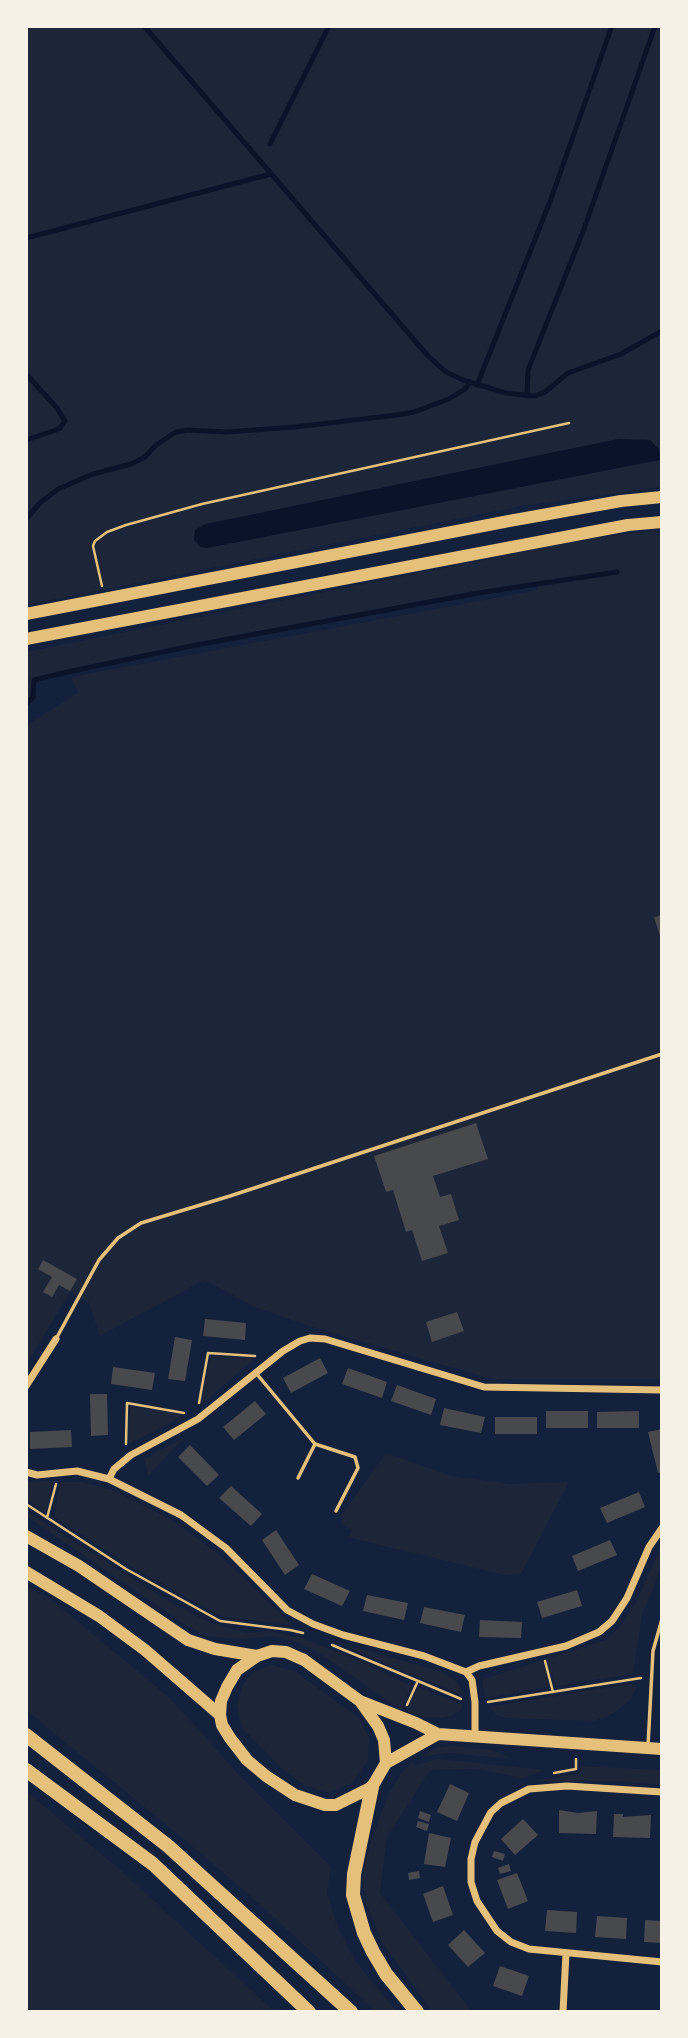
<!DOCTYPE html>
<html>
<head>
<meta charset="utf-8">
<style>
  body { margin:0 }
  #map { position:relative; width:688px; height:2038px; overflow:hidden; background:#14213d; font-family:Helvetica,sans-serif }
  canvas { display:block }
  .frame { position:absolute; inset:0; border:28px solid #f6f1e7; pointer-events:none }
</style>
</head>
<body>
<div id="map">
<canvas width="688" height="2038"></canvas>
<div class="frame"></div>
</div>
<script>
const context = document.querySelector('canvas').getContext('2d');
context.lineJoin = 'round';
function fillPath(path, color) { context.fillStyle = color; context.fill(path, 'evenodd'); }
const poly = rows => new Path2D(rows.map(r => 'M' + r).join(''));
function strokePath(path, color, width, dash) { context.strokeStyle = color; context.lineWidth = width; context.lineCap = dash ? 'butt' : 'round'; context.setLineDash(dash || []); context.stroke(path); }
const green = poly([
  [26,26,662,26,662,487,521,506,26,605],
  [662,530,662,1379,492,1379,309,1326,255,1307,204,1280,100,1336,89,1303,70,1292,26,1365,26,726,78,693,71,677,538,590,535,584,478,593,191,646,72,671,34,680,33,697,26,704,26,652,593,538],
  [210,1356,255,1358,201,1405],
  [130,1406,185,1415,129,1444],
  [185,1437,148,1476,144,1459],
  [386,1453,452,1476,510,1484,569,1482,521,1574,504,1575,348,1537,352,1530,343,1525,341,1516],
  [54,1481,45,1512,26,1499,26,1482],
  [60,1482,83,1482,116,1491,172,1520,216,1552,292,1625,220,1616,134,1568,54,1517],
  [26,1511,165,1599,209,1622,245,1633,266,1631,299,1637,364,1663,411,1686,401,1710,318,1652,295,1641,272,1636,242,1639,206,1636,184,1624,26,1516],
  [662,1544,662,1566,642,1615,633,1674,555,1686,552,1674,546,1676,549,1687,486,1698,482,1684,484,1679,606,1640,619,1628,636,1603],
  [26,1585,53,1601,171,1699,237,1773,331,1867,327,1892,336,1923,355,1961,397,2012,376,2012,265,1909,197,1850,26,1710],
  [339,1643,443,1672,457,1682,465,1696,388,1665],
  [272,1665,296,1672,360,1719,369,1738,368,1761,352,1783,328,1793,304,1785,281,1768,242,1728,237,1705,243,1684,253,1672],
  [630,1684,637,1686,630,1700,614,1713,594,1721,507,1718,497,1715,489,1707],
  [418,1687,463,1705,460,1711,452,1716,441,1718,423,1717,407,1712],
  [450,1746,490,1750,514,1759,449,1753,421,1757,436,1748],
  [438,1759,545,1770,522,1778,476,1769,430,1770,387,1837,380,1893,472,2012,433,2012,383,1944,366,1903,363,1873,370,1845,387,1797,400,1775,412,1762,415,1765],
  [581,1766,662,1770,662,1785,615,1781,533,1781,581,1773],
  [26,1791,117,1867,275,2012,26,2012]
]);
const water = poly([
  [618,439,650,440,659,449,660,460,207,548,200,547,194,540,195,530,206,524]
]);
const stream = poly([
  [144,26,428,356,446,372,463,380,506,393,535,396,545,392,568,373,621,354,662,331],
  [270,144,329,26],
  [26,238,271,174],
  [26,374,57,408,65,421,59,429,26,440],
  [477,385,551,199,612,26],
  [527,396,528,370,584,229,655,26],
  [26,519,40,503,58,489,93,474,131,464,145,457,156,445,176,432,188,430,226,432,295,427,397,415,414,412,449,399,465,389,470,382],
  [26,704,33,697,34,680,72,671,191,646,478,593,617,572]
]);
const building = poly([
  [662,915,662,939,661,939,654,917],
  [476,1123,488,1159,433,1176,440,1197,451,1194,459,1220,439,1226,448,1253,422,1261,412,1230,406,1232,393,1190,386,1192,374,1156],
  [43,1260,77,1279,70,1291,59,1285,52,1297,43,1292,52,1277,38,1269],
  [457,1312,464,1331,432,1342,426,1322],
  [205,1319,246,1323,245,1340,203,1336],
  [175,1337,192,1340,185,1381,168,1379],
  [320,1358,328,1373,291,1393,283,1378],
  [113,1367,155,1373,152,1390,111,1384],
  [348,1368,387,1382,382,1398,342,1384],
  [397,1385,436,1399,431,1415,391,1401],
  [90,1394,107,1394,108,1435,91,1436],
  [255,1401,266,1414,234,1440,223,1427],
  [444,1408,485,1417,481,1433,440,1425],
  [546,1411,588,1411,588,1428,546,1428],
  [639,1411,639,1428,597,1428,597,1412],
  [495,1417,537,1417,537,1434,495,1434],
  [662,1429,662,1472,658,1473,648,1432],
  [71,1430,72,1447,30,1449,30,1432],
  [190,1445,219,1475,207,1486,178,1457],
  [231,1486,262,1514,251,1526,219,1498],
  [639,1492,645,1507,607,1523,600,1508],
  [276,1530,299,1565,285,1575,262,1540],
  [610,1540,617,1555,578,1571,572,1556],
  [312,1574,350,1591,342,1606,304,1589],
  [577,1590,582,1606,542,1618,537,1602],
  [367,1595,408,1603,404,1620,363,1611],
  [424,1607,465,1615,461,1632,420,1623],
  [480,1620,522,1622,521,1638,479,1637],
  [450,1784,469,1793,457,1821,437,1812],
  [559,1810,578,1813,597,1811,596,1834,559,1833],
  [420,1811,431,1815,429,1822,418,1818],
  [614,1814,623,1814,623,1817,651,1815,650,1838,613,1837],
  [523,1819,538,1835,515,1855,501,1839],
  [418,1821,429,1824,427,1831,416,1827],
  [429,1833,451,1838,445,1867,424,1864],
  [494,1851,505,1854,503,1861,492,1857],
  [509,1864,511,1871,500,1874,498,1868],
  [419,1871,420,1878,409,1880,408,1873],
  [517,1873,528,1901,508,1909,497,1880],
  [443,1886,453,1915,433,1922,423,1894],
  [547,1910,577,1912,576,1933,545,1931],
  [597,1916,627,1918,626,1939,595,1937],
  [645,1920,662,1921,662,1943,644,1942],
  [464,1930,485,1953,468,1967,448,1945],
  [500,1966,529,1976,522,1996,493,1986]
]);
const path = poly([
  [102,586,93,546,95,541,107,532,126,525,202,504,569,423],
  [199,1403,208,1353,255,1356],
  [126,1444,127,1403,184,1413],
  [26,1504,126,1569,220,1621,290,1630,303,1633],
  [47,1518,56,1484],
  [332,1645,461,1699],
  [545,1661,553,1692],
  [488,1702,641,1678],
  [407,1705,417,1683],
  [554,1773,576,1769,576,1759]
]);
const service = poly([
  [56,1339,99,1260,118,1238,141,1223,230,1196,662,1054],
  [256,1373,315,1444,355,1457,358,1468,336,1511],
  [298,1478,315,1444],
  [648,1746,653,1651,662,1619]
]);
const minor = poly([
  [26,1386,56,1339],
  [26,1472,37,1475,77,1471,109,1479,181,1515,226,1548,287,1610,313,1624,343,1635,424,1656,466,1672,472,1680,475,1702,475,1735],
  [109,1479,114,1469,131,1455,198,1419,283,1351,300,1341,310,1338,325,1339,484,1387,662,1390],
  [466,1672,479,1666,566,1646,599,1632,612,1621,627,1598,649,1547,662,1528],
  [662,1792,567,1786,529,1789,501,1803,491,1812,475,1842,471,1859,471,1882,477,1901,497,1931,511,1942,529,1949,662,1962],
  [563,2012,566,1953]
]);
const primary = poly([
  [26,614,509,521,621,501,662,497],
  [26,639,628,525,662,522],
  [26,1536,79,1566,188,1640,215,1649,257,1656],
  [26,1572,99,1616,145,1650,220,1715],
  [272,1651,286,1652,304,1660,360,1701,378,1726,384,1740,386,1763,372,1787,336,1805,325,1805,295,1795,266,1776,247,1760,230,1738,222,1725,220,1715,221,1701,227,1687,237,1670,257,1656,272,1651],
  [360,1701,416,1723,438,1734,662,1749],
  [386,1763,438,1734]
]);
const motorway = poly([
  [26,1735,168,1846,351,2012],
  [26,1770,153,1864,309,2012],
  [372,1787,354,1874,353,1895,364,1933,373,1952,386,1974,417,2012]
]);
fillPath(green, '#1d2539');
fillPath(water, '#0b132b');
strokePath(stream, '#0b132b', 5);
fillPath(building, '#48494c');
strokePath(path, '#e5c07b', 2.5);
strokePath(service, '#e5c07b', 3.5);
strokePath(minor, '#e5c07b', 7);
strokePath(primary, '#e5c07b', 12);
strokePath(motorway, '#e5c07b', 14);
</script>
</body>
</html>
